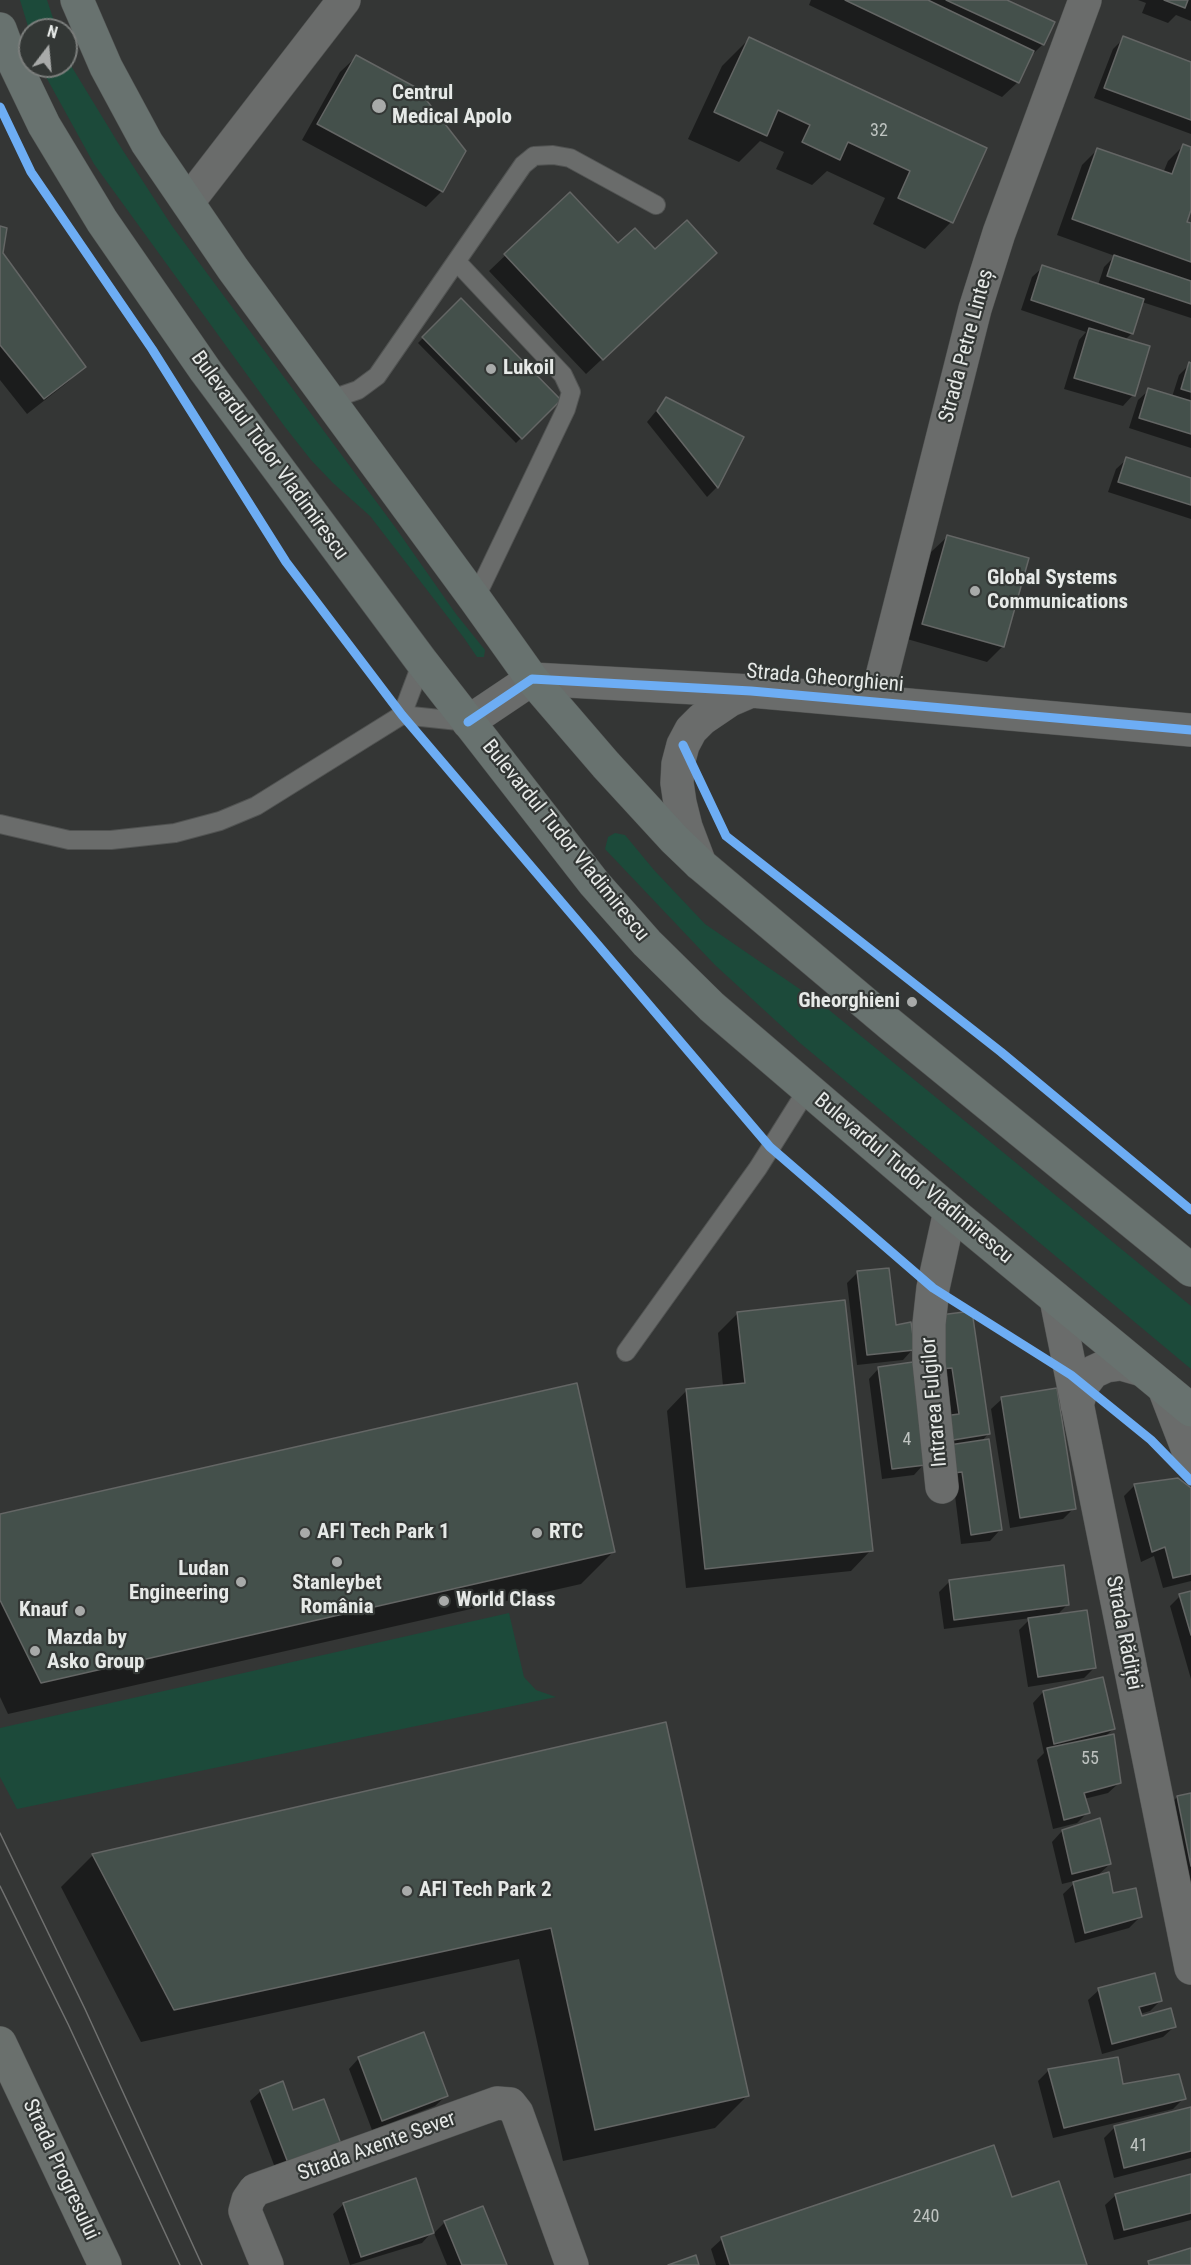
<!DOCTYPE html>
<html>
<head>
<meta charset="utf-8">
<style>
  body { margin:0 }
  #map { position:relative; width:1191px; height:2265px; overflow:hidden; background:#343635; font-family:"Roboto Condensed",sans-serif }
  canvas { display:block }
  .north { position:absolute; left:18px; top:18px; width:60px; height:60px; box-sizing:border-box; background:#333735; border:2px solid #7b7e7c; border-radius:50%; rotate:16deg; font-size:16px; font-weight:700; line-height:24px; text-align:center; color:#e6e9e7 }
  .north::after { content:''; display:block; margin:auto; width:21px; height:27px; background:#a8aaa9; clip-path:polygon(50% 0,100% 100%,50% 72%,0 100%) }
</style>
</head>
<body>
<div id="map">
<canvas width="1191" height="2265"></canvas>
<div class="north">N</div>
</div>
<script>
const context = document.querySelector('canvas').getContext('2d');
context.lineJoin = 'round';
function fillPath(path, color) { context.fillStyle = color; context.fill(path, 'evenodd'); }
const poly = rows => new Path2D(rows.map(r => 'M' + r).join(''));
function strokePath(path, color, width, dash) { context.strokeStyle = color; context.lineWidth = width; context.lineCap = dash ? 'butt' : 'round'; context.setLineDash(dash || []); context.stroke(path); }
function label(font, color, halo, rows, align = 'center') {
  context.font = font + ' "Roboto Condensed",sans-serif'; context.lineWidth = 4.5; context.setLineDash([]); context.textBaseline = 'middle'; context.strokeStyle = halo; context.fillStyle = color; for (const [text, x, y, turn = 0] of rows) {
    context.save(); context.translate(x, y); context.rotate((+turn || 0) * Math.PI / 180); context.textAlign = isNaN(turn) ? turn : align; if (halo) context.strokeText(text, 0, 0); context.fillText(text, 0, 0); context.restore();
  }
}
const green = poly([
  [20,0,47,0,57,30,30,30,30,33],
  [66,53,70,64,120,146,172,226,395,527,456,614,485,650,484,657,477,657,464,638,370,516,333,483,311,460,285,427,94,164,40,66,66,66],
  [615,833,625,835,654,870,705,924,823,1005,1191,1306,1191,1369,800,1043,715,965,605,849,608,837],
  [509,1613,524,1677,536,1690,556,1697,17,1809,0,1777,0,1728]
]);
const shadow = poly([
  [811,0,1004,0,1043,44,1032,55,1031,54,1018,82,1002,97,809,5],
  [1138,0,1191,0,1191,21,1176,15,1168,23,1142,13,1146,3],
  [1124,38,1191,64,1191,134,1094,98,1113,49],
  [749,39,985,148,951,222,925,249,873,224,885,198,827,171,812,185,776,169,784,152,760,141,739,162,688,139,722,66],
  [356,57,464,151,442,191,426,207,302,140,340,72],
  [1183,146,1191,149,1191,206,1185,223,1191,225,1191,318,1142,302,1132,333,1125,340,1133,395,1123,406,1064,389,1079,340,1086,332,1021,310,1032,277,1043,267,1098,285,1104,267,1115,256,1057,235,1082,165,1098,149,1163,173,1168,161],
  [570,194,618,245,655,251,700,268,586,374,489,271],
  [0,228,1,253,84,367,68,382,27,414,0,380],
  [461,300,559,400,516,443,418,343],
  [1190,364,1191,448,1129,428,1138,400,1149,390,1172,397,1179,375],
  [666,399,742,438,717,487,707,497,647,422],
  [1127,459,1191,479,1191,519,1108,492,1116,469],
  [947,537,1003,646,987,662,907,639,931,552],
  [857,1273,913,1349,903,1360,857,1365,847,1283],
  [738,1313,871,1550,851,1571,686,1588,667,1411,687,1390,723,1386,718,1333],
  [933,1318,989,1433,981,1442,1000,1530,990,1541,961,1544],
  [879,1368,924,1464,914,1475,882,1479,869,1379],
  [1002,1399,1074,1508,1063,1519,1010,1528,991,1409],
  [1135,1485,1191,1490,1191,1581,1163,1588,1154,1556,1141,1562,1124,1496],
  [0,1516,614,1551,581,1584,8,1714,0,1697],
  [950,1581,1068,1604,1056,1616,1095,1667,1084,1678,1028,1687,1019,1630,1031,1618,944,1629,939,1592],
  [1191,1593,1191,1679,1170,1606,1180,1596],
  [1043,1692,1113,1729,1104,1738,1119,1783,1108,1793,1084,1799,1088,1812,1077,1823,1053,1829,1037,1760,1044,1753,1033,1703],
  [664,1724,747,2096,715,2128,563,2161,519,1959,141,2042,61,1887,93,1855],
  [1191,1794,1191,1883,1182,1884,1167,1808,1177,1797],
  [1062,1831,1110,1864,1096,1877,1112,1895,1140,1917,1129,1928,1075,1943,1063,1894,1078,1880,1062,1884,1052,1842],
  [1099,1990,1161,2000,1150,2011,1140,2014,1141,2018,1174,2027,1163,2037,1102,2054,1088,2000],
  [359,2058,446,2096,435,2106,372,2130,349,2069],
  [1049,2070,1122,2086,1184,2098,1173,2109,1053,2138,1038,2081],
  [261,2091,293,2112,339,2144,277,2173,250,2101],
  [1191,2109,1191,2158,1114,2178,1104,2138,1115,2127],
  [993,2147,1011,2199,1085,2265,716,2265,711,2249,722,2239],
  [1191,2176,1191,2220,1114,2240,1105,2205,1116,2195],
  [344,2204,432,2232,422,2243,350,2265,333,2214],
  [445,2222,505,2265,447,2265,434,2233]
]);
const building = poly([
  [845,0,928,0,1034,51,1019,83,845,0],
  [946,0,1007,0,1055,22,1044,45,946,0],
  [1164,0,1188,0,1185,8,1164,0],
  [1123,36,1191,62,1191,120,1104,88,1123,36],
  [749,37,987,148,953,223,898,198,910,171,848,142,840,160,802,142,810,125,778,110,767,136,714,112,749,37],
  [356,55,417,88,466,151,443,192,317,124,356,55],
  [1183,144,1191,147,1191,210,1187,222,1191,223,1191,262,1072,219,1097,148,1172,174,1183,144],
  [570,192,618,243,635,228,655,249,687,220,717,253,603,360,504,254,570,192],
  [0,226,7,228,3,253,86,367,44,399,0,345,0,226],
  [1114,255,1191,281,1191,304,1107,276,1114,255],
  [1042,265,1144,299,1133,334,1031,300,1042,265],
  [461,298,561,400,522,439,422,337,461,298],
  [1089,328,1150,346,1135,396,1074,378,1089,328],
  [1189,362,1191,363,1191,392,1181,389,1189,362],
  [1148,388,1191,401,1191,434,1139,418,1148,388],
  [666,397,744,437,718,488,657,411,666,397],
  [1126,457,1191,478,1191,505,1118,482,1126,457],
  [947,535,1029,558,1004,647,922,624,947,535],
  [889,1268,896,1325,911,1322,915,1350,867,1355,857,1271,889,1268],
  [845,1300,873,1551,705,1569,686,1389,745,1383,737,1312,845,1300],
  [972,1311,990,1434,947,1441,944,1416,959,1414,952,1368,940,1369,932,1316,972,1311],
  [913,1362,926,1465,892,1469,878,1367,913,1362],
  [577,1383,615,1552,41,1683,0,1600,0,1514,577,1383],
  [1057,1388,1076,1509,1020,1518,1001,1397,1057,1388],
  [989,1439,1002,1530,971,1535,962,1472,953,1473,949,1445,989,1439],
  [1178,1478,1191,1488,1191,1574,1173,1578,1165,1547,1152,1552,1134,1484,1178,1478],
  [1064,1565,1069,1605,954,1620,949,1580,1064,1565],
  [1191,1591,1191,1635,1179,1594,1191,1591],
  [1087,1610,1096,1668,1038,1677,1028,1618,1087,1610],
  [1103,1677,1115,1729,1054,1744,1043,1691,1103,1677],
  [666,1722,749,2096,595,2130,551,1928,174,2010,92,1854,666,1722],
  [1114,1734,1121,1783,1084,1793,1090,1813,1064,1820,1047,1748,1114,1734],
  [1191,1793,1191,1866,1177,1796,1191,1793],
  [1100,1818,1111,1864,1072,1874,1062,1830,1100,1818],
  [1109,1872,1113,1893,1136,1888,1142,1917,1085,1933,1073,1882,1109,1872],
  [1155,1973,1162,2001,1139,2007,1142,2016,1171,2008,1176,2027,1112,2044,1098,1988,1155,1973],
  [424,2032,448,2096,382,2121,358,2057,424,2032],
  [1118,2057,1123,2084,1179,2074,1186,2099,1064,2128,1048,2069,1118,2057],
  [283,2081,293,2110,324,2099,341,2144,288,2163,260,2090,283,2081],
  [1191,2107,1191,2151,1124,2168,1114,2126,1191,2107],
  [994,2145,1012,2197,1059,2181,1087,2265,730,2265,721,2237,994,2145],
  [1191,2174,1191,2213,1124,2230,1115,2194,1191,2174],
  [416,2178,434,2233,361,2257,343,2203,416,2178],
  [483,2206,507,2265,462,2265,444,2221,483,2206],
  [1191,2248,1191,2265,1149,2265,1148,2261,1191,2248],
  [696,2255,699,2265,668,2265,696,2255]
]);
const lane = poly([
  [457,262,563,375,571,392,566,409,475,599],
  [329,400,358,390,377,376,523,165,534,156,553,155,570,158,656,205],
  [402,715,468,722],
  [0,824,69,840,111,840,175,833,220,821,256,806,402,715,422,662],
  [626,1352,758,1168,807,1090]
]);
const street = poly([
  [188,202,344,0],
  [876,700,975,309,999,233,1085,0],
  [468,722,532,679,751,691,1191,730],
  [700,864,686,827,680,803,677,783,678,764,683,745,691,730,702,719,730,700,751,691],
  [1056,1299,1191,1968],
  [1164,1388,1191,1458],
  [1077,1405,1083,1385,1093,1372,1106,1366,1121,1364,1142,1370],
  [942,1487,929,1362,929,1324,933,1288,950,1211],
  [267,2265,245,2211,248,2200,255,2190,497,2103,510,2104,517,2113,572,2265]
]);
const secondary = poly([
  [0,2043,105,2265]
]);
const primary = poly([
  [77,0,106,67,147,143,233,269,475,599,532,679,606,765,674,839,700,864,891,1025,1191,1270],
  [0,29,7,48,44,125,102,221,205,370,422,662,594,883,647,943,712,1007,950,1211,1191,1410]
]);
const tram = poly([
  [0,1833,85,2009,202,2265],
  [0,1886,68,2024,180,2265]
]);
const cycleway = poly([
  [0,107,31,172,152,349,286,562,402,715,770,1147,933,1288,1071,1375,1151,1440,1191,1481],
  [468,722,532,679,751,691,1191,730],
  [683,745,726,836,1001,1052,1191,1210]
]);
const markers = [
  [379,106,8,"#a8aaa9"],
  [491,369,6,"#a8aaa9"],
  [975,591,6,"#a8aaa9"],
  [912,1002,6,"#a8aaa9"],
  [305,1533,6,"#a8aaa9"],
  [537,1533,6,"#a8aaa9"],
  [337,1562,6,"#a8aaa9"],
  [241,1582,6,"#a8aaa9"],
  [444,1601,6,"#a8aaa9"],
  [80,1611,6,"#a8aaa9"],
  [35,1651,6,"#a8aaa9"],
  [407,1891,6,"#a8aaa9"]
];
const numberNames = [
  ["32",879,131],
  ["4",907,1440],
  ["55",1090,1759],
  ["41",1139,2146],
  ["240",926,2217]
];
const poiNames = [
  ["Centrul",392,94],
  ["Medical Apolo",392,118],
  ["Lukoil",503,369],
  ["Global Systems",987,579],
  ["Communications",987,603],
  ["Gheorghieni",900,1002,"right"],
  ["AFI Tech Park 1",317,1533],
  ["RTC",549,1533],
  ["Ludan",229,1570,"right"],
  ["Engineering",229,1594,"right"],
  ["Stanleybet",337,1584,"center"],
  ["România",337,1608,"center"],
  ["World Class",456,1601],
  ["Knauf",68,1611,"right"],
  ["Mazda by",47,1639],
  ["Asko Group",47,1663],
  ["AFI Tech Park 2",419,1891]
];
const streetNames = [
  ["Strada Petre Linteș",967,346,-75],
  ["Bulevardul Tudor Vladimirescu",269,456,54],
  ["Strada Gheorghieni",825,679,5],
  ["Bulevardul Tudor Vladimirescu",565,841,51],
  ["Bulevardul Tudor Vladimirescu",913,1179,40],
  ["Intrarea Fulgilor",935,1402,-95],
  ["Strada Rădiței",1123,1633,79],
  ["Strada Axente Sever",377,2147,-20],
  ["Strada Progresului",60,2170,65]
];
fillPath(green, '#1c4a3a');
fillPath(shadow, '#0007');
fillPath(building, '#44504b');
strokePath(building, '#646665', 1.5);
strokePath(lane, '#515352', 20);
strokePath(street, '#515352', 34);
strokePath(secondary, '#515352', 34);
strokePath(primary, '#515352', 34);
strokePath(lane, '#6a6c6b', 18);
strokePath(street, '#6a6c6b', 33);
strokePath(secondary, '#6a706d', 33);
strokePath(primary, '#68726f', 33);
strokePath(tram, '#707170', 1.5);
strokePath(cycleway, '#6dadf4', 9);
for (const [x, y, r, color] of markers) { const dot = new Path2D(); dot.arc(x, y, r, 0, 2 * Math.PI); context.fillStyle = color; context.fill(dot); strokePath(dot, '#333735', 2); }
label('18px', '#bec3c0', null, numberNames);
label('bold 21px', '#e6e9e7', '#333735', poiNames, 'left');
label('21px', '#e6e9e7', '#333735', streetNames);
</script>
</body>
</html>
